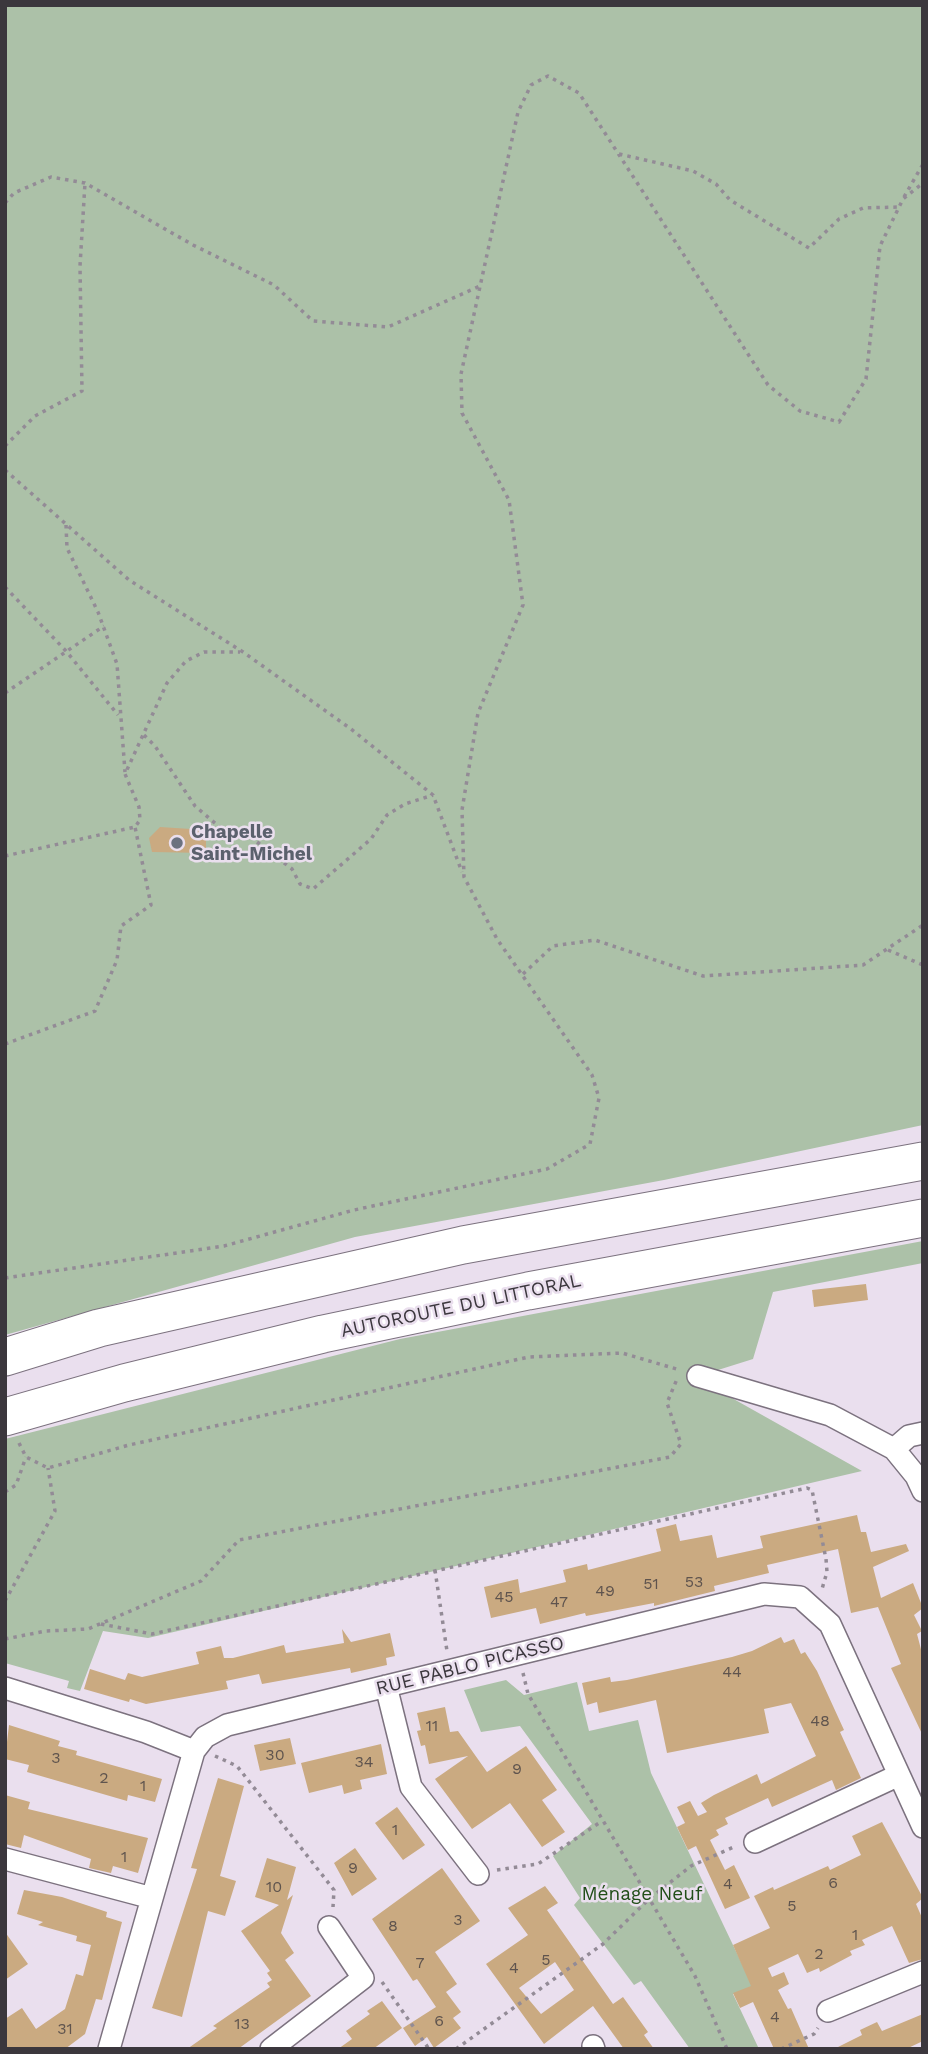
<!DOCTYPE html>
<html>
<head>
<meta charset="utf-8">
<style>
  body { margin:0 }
  #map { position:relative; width:928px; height:2054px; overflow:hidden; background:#eadfee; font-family:"Work Sans",sans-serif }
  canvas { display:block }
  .frame { position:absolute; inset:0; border:7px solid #3b373d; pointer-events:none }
</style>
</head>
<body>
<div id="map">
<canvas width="928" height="2054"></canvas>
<div class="frame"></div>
</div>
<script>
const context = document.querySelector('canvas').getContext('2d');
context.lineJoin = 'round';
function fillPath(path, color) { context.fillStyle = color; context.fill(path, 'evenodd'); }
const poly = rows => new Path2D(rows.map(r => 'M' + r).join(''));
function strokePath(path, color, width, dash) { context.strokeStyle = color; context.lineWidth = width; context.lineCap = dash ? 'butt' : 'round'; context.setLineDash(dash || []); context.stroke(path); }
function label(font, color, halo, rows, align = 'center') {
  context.font = font + ' "Work Sans",sans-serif'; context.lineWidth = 5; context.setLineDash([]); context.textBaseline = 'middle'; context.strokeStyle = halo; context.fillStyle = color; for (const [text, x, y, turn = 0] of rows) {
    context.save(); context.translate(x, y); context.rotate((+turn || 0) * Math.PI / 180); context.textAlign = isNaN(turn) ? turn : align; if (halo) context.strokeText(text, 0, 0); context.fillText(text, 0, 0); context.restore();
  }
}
const green = poly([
  [5,5,923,5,923,1125,664,1180,355,1237,5,1335],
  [923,1241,923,1263,773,1292,753,1359,718,1370,714,1388,862,1471,148,1638,103,1631,80,1691,67,1688,69,1681,5,1663,5,1439,400,1339],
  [506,1680,524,1695,577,1682,589,1731,638,1720,651,1773,753,1987,733,1994,759,2049,690,2049,641,1981,634,1985,574,1905,580,1898,553,1856,592,1824,520,1726,481,1732,464,1690]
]);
const building = poly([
  [160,827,206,830,206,853,152,852,149,838],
  [866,1284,868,1300,814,1307,812,1290],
  [857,1515,861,1532,866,1532,871,1552,906,1544,909,1551,873,1567,881,1598,913,1583,923,1608,914,1615,922,1631,917,1634,923,1657,923,1736,891,1668,901,1664,878,1607,851,1613,838,1549,767,1565,769,1573,714,1586,715,1591,654,1606,654,1603,586,1616,585,1613,540,1624,536,1608,491,1618,484,1587,518,1579,520,1593,566,1582,563,1570,587,1564,588,1570,661,1551,656,1529,676,1524,680,1541,712,1535,717,1558,763,1548,760,1536],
  [342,1629,351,1642,390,1633,395,1656,386,1658,387,1665,351,1673,350,1668,262,1684,259,1674,226,1681,228,1689,146,1704,130,1699,129,1702,84,1689,90,1669,125,1680,128,1673,142,1677,199,1664,196,1652,221,1646,224,1658,233,1658,284,1645,286,1653,344,1643],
  [781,1637,784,1643,794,1639,801,1654,805,1652,817,1671,844,1730,840,1732,861,1778,836,1790,832,1780,772,1807,768,1798,725,1818,728,1824,716,1830,719,1835,710,1840,725,1870,734,1865,750,1898,725,1909,696,1846,688,1850,677,1827,685,1823,677,1807,690,1801,698,1816,707,1812,701,1803,714,1795,757,1774,761,1784,816,1756,791,1703,764,1709,769,1733,667,1753,656,1700,599,1713,597,1702,587,1705,582,1683,610,1677,611,1682,627,1680,732,1657,752,1651],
  [445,1707,450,1732,458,1731,487,1772,526,1746,557,1790,542,1800,565,1832,542,1847,510,1803,472,1829,435,1779,468,1756,429,1764,425,1745,421,1746,417,1731,421,1730,417,1713],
  [9,1725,60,1741,58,1746,77,1751,76,1755,162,1779,155,1802,128,1795,127,1801,27,1772,29,1765,5,1759],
  [290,1738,296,1764,260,1771,254,1745],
  [381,1744,387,1774,360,1780,362,1789,344,1794,342,1785,309,1793,301,1763],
  [218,1778,244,1786,220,1876,236,1881,225,1916,208,1911,182,2017,152,2008,197,1869,191,1868],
  [5,1795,30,1802,28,1809,148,1838,138,1873,113,1866,111,1873,89,1868,91,1859,24,1835,21,1848,5,1844],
  [397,1807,425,1845,403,1860,375,1823],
  [882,1822,923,1898,916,1904,923,1920,923,1959,909,1963,892,1926,862,1940,865,1945,850,1951,852,1955,820,1972,819,1968,807,1973,798,1954,768,1968,772,1977,784,1972,789,1984,778,1990,788,2009,791,2008,809,2049,774,2049,753,2002,740,2008,733,1993,751,1986,733,1945,770,1928,754,1896,773,1887,774,1890,828,1866,830,1870,861,1855,852,1836],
  [355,1848,377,1879,352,1896,334,1863],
  [267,1858,296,1867,287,1900,293,1895,281,1933,294,1953,285,1960,311,1996,238,2049,187,2049,217,2028,213,2026,270,1987,267,1983,272,1980,267,1973,270,1971,241,1931,279,1905,255,1897],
  [442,1868,480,1921,435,1952,457,1984,446,1992,461,2012,453,2018,461,2028,434,2048,427,2037,415,2046,403,2028,436,2007,417,1979,413,1981,372,1919],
  [545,1886,558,1903,547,1910,613,2004,623,1997,648,2032,644,2035,654,2049,624,2049,593,2006,544,2044,486,1964,528,1935,508,1908],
  [555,1962,574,1990,541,2014,519,1988],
  [24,1890,62,1897,107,1912,106,1917,122,1922,102,2000,96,1999,85,2034,65,2049,5,2049,5,2019,22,2008,36,2029,65,2009,76,1974,83,1976,91,1945,76,1941,77,1936,38,1925,43,1922,17,1914],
  [5,1932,28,1964,5,1980],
  [382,2001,402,2028,373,2049,338,2049,352,2039,346,2031,370,2014,367,2011],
  [923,2014,923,2041,906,2049,834,2049,862,2035,860,2030,877,2022,882,2031]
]);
const path = poly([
  [619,154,693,171,716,184,730,200,809,248,839,219,863,208,898,207],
  [904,197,923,164],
  [5,203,14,193,51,177,85,183,193,245,274,285,313,321,388,327,480,286],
  [5,446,35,416,82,391,80,266,85,183],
  [5,470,129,580,243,652,351,729,433,795,462,872],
  [66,525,67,548,98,612,117,664,125,772],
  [5,587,66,651,118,715],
  [5,693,104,626],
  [144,735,155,746,195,806,223,830,248,835,292,869,300,884,313,889,371,839,387,815,405,804,433,795],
  [5,856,135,827,140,820,139,807,125,774,167,683,186,661,204,652,240,652],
  [888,950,923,965],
  [523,974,553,946,595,940,703,976,863,965,923,925],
  [5,1044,95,1011,117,960,121,926,151,905,135,827],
  [5,1278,224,1246,354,1210,547,1169,590,1144,599,1098,592,1075,497,939,464,877,462,810,478,713,523,605,509,500,462,413,461,374,518,112,531,85,548,76,579,93,768,385,800,411,839,422,866,379,880,246,903,199,923,183],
  [19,1443,26,1457,48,1468,129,1445,529,1357,622,1353,680,1370],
  [5,1492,16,1485,26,1457],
  [435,1570,447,1651],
  [5,1601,55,1511,48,1468],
  [101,1624,152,1634,807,1488,812,1490,826,1559,827,1572,822,1589],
  [5,1639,46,1631,88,1629,201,1581,239,1540,670,1457,681,1444,667,1403,677,1379],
  [523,1673,528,1694,695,1976,727,2049],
  [215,1756,237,1766,334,1890,333,1907],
  [497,1870,538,1864,602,1821],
  [382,1982,429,2049],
  [456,2049,603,1944,649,1899,691,1866,736,1846],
  [781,2049,814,2034,818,2028]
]);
const minor = poly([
  [698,1376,830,1415,894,1449,916,1476,923,1491],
  [894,1449,909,1436,923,1433],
  [386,1686,411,1787,478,1874],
  [5,1688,146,1732,194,1751],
  [755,1842,899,1775],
  [5,1859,152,1898],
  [828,2011,923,1972],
  [593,2046,594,2049],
  [109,2049,194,1751,205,1737,227,1725,764,1594,800,1597,830,1624,923,1827],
  [271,2049,363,1978,329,1927]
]);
const motorway = poly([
  [5,1357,99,1328,463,1245,923,1161],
  [5,1417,124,1383,323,1334,528,1291,923,1218]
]);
const markers = [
  [177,843,7,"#6b7280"]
];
const numberNames = [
  ["53",694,1582],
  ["51",651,1584],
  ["49",605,1591],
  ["45",504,1597],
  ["47",559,1602],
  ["44",732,1672],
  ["48",820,1721],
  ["11",432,1726],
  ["30",275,1755],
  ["3",56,1758],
  ["34",364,1762],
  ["9",517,1769],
  ["2",104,1778],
  ["1",143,1786],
  ["1",395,1830],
  ["1",124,1857],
  ["9",353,1868],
  ["6",833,1883],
  ["4",728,1884],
  ["10",274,1887],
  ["5",792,1906],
  ["3",458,1920],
  ["8",393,1926],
  ["1",855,1935],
  ["2",819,1954],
  ["5",546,1960],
  ["7",420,1963],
  ["4",514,1968],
  ["4",775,2017],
  ["6",439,2021],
  ["13",242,2024],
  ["31",65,2029]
];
const worshipNames = [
  ["Chapelle",191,832],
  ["Saint-Michel",191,854]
];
const streetNames = [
  ["AUTOROUTE DU LITTORAL",461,1306,-12],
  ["RUE PABLO PICASSO",470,1666,-14]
];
const parkNames = [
  ["Ménage Neuf",642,1894]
];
fillPath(green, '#acc1a8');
fillPath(building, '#caaa81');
strokePath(minor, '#7c727f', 24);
strokePath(motorway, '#7c727f', 39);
strokePath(path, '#938b96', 3.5, [3.5, 5]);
strokePath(minor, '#fff', 21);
strokePath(motorway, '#fff', 37);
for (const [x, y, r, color] of markers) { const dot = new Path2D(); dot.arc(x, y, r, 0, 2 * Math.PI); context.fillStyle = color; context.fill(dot); strokePath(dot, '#eadfee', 2.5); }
label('16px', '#5f544e', null, numberNames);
label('bold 19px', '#5b616d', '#eadfee', worshipNames, 'left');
label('19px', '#3b373d', '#eadfee', streetNames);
label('19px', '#214e18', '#eadfee', parkNames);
</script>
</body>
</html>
